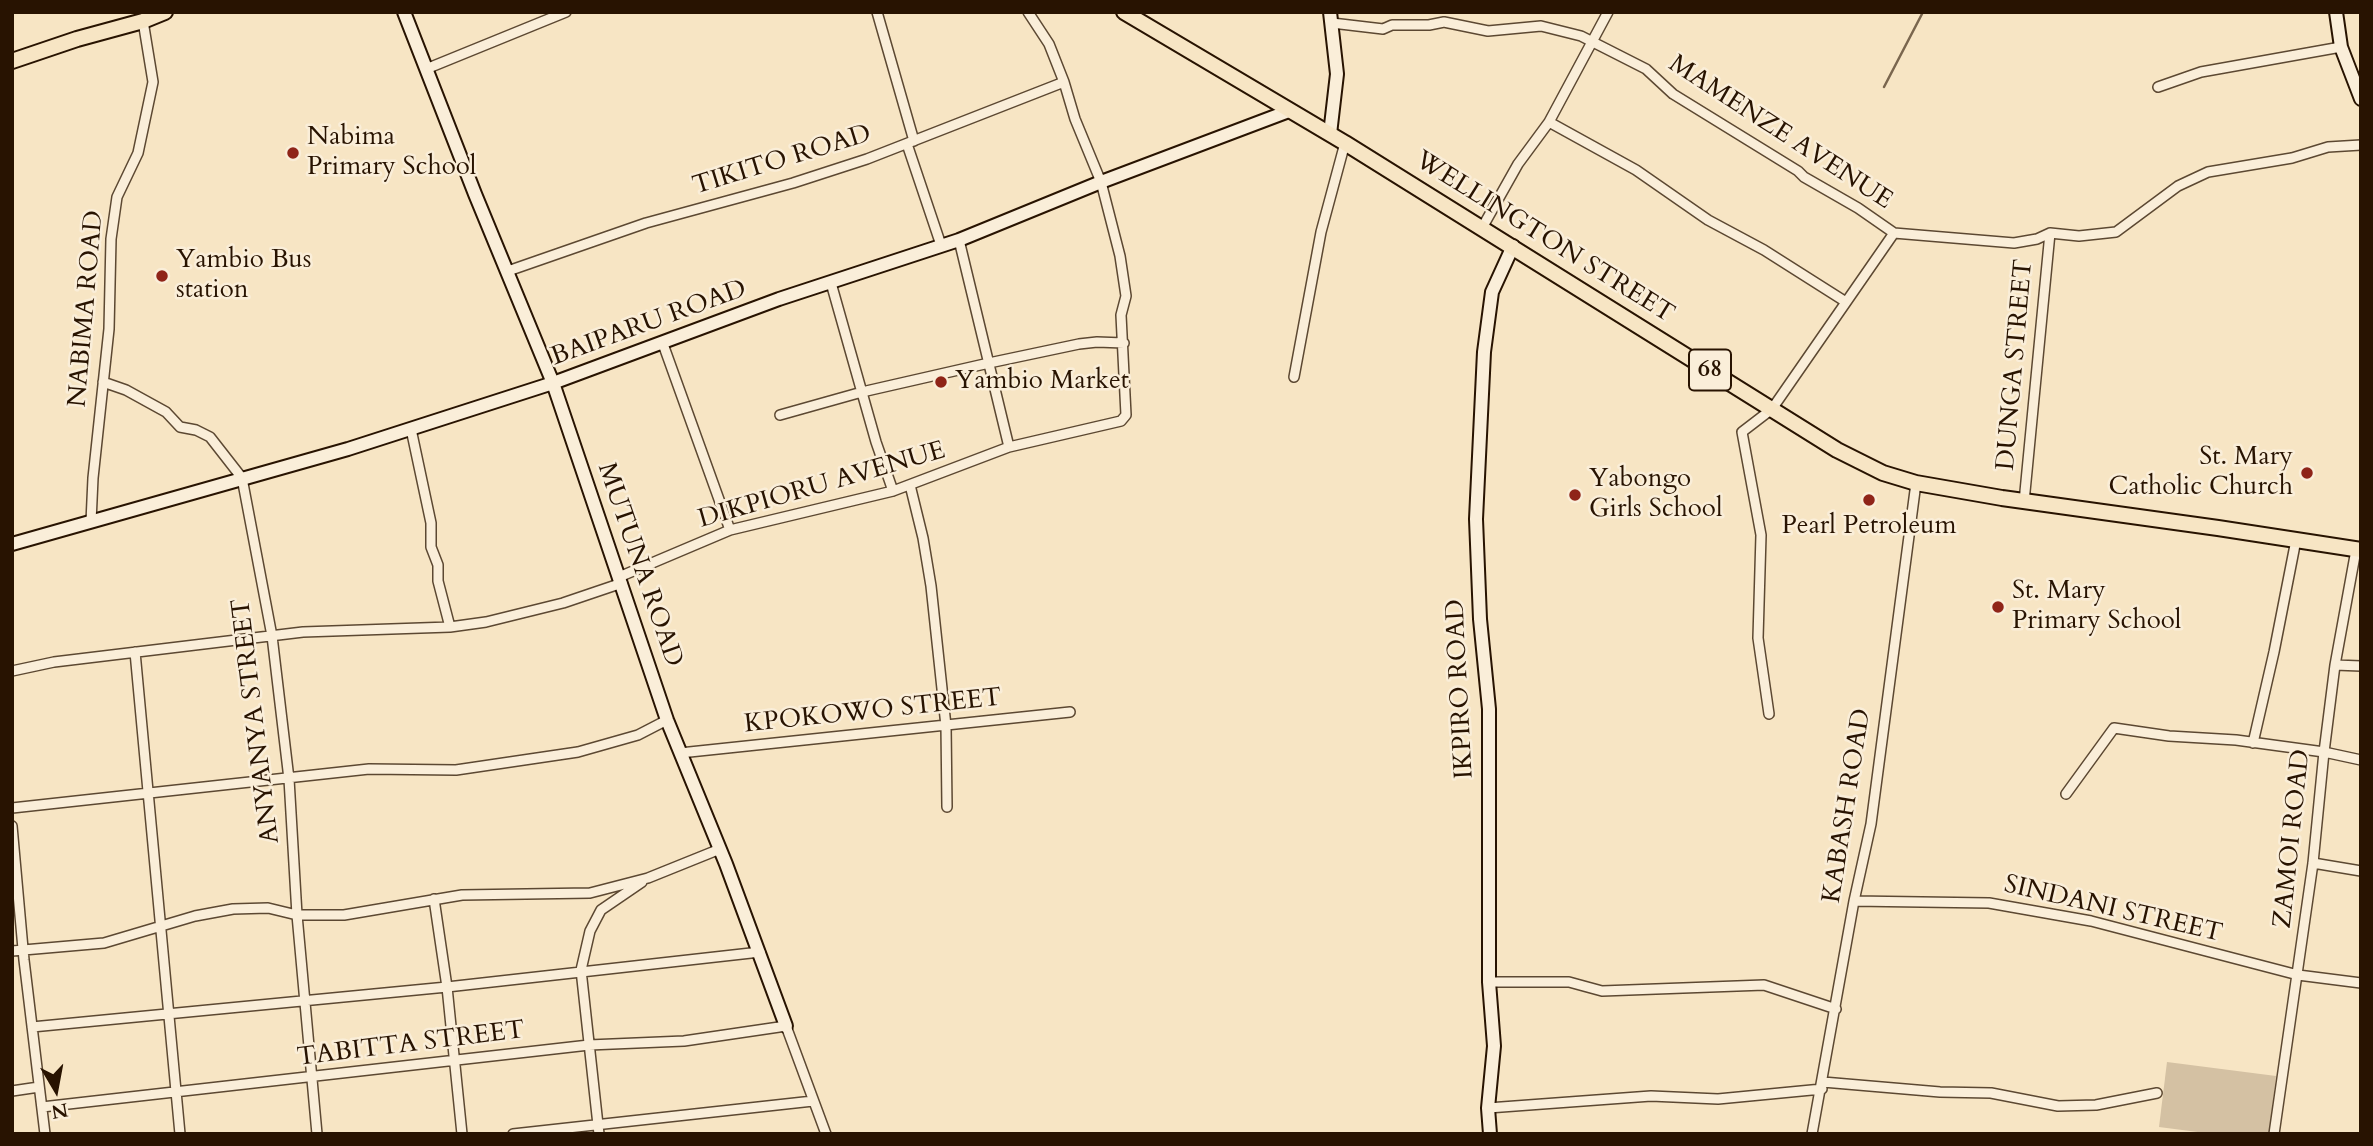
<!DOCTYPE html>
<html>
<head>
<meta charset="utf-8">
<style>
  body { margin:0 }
  #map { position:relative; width:2373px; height:1146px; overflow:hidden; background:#f7e5c4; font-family:Cardo,serif }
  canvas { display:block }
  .frame { position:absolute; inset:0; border:14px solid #281301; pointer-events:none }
  .north { position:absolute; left:21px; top:1055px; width:70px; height:70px; -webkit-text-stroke:5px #faeed9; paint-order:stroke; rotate:170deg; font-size:19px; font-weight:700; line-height:28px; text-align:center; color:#281301 }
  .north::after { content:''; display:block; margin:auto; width:24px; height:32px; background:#281301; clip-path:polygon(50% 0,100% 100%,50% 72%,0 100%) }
</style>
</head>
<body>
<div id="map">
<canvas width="2373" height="1146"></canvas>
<div class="frame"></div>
<div class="north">N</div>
</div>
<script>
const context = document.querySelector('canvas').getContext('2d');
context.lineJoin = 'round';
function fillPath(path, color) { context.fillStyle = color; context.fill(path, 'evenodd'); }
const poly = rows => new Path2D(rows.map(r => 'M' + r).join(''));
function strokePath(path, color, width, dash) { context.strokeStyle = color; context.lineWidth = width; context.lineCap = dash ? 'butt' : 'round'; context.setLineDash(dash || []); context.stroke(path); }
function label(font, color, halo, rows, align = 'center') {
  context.font = font + ' Cardo,serif'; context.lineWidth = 5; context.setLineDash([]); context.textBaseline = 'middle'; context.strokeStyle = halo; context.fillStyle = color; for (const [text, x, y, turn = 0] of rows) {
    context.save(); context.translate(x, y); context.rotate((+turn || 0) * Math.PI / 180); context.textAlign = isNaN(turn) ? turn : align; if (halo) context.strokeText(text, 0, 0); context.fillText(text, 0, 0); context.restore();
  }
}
const green = poly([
  [2167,1062,2276,1076,2269,1134,2213,1134,2159,1127]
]);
const stream = poly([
  [1884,87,1923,12]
]);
const street = poly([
  [877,12,914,141],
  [1332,23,1383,29,1392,25,1429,25,1444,22,1488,31,1541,26,1581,36,1646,69,1673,94,1798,171,1804,177,1858,208,1894,233,2014,243,2037,239,2050,233,2079,236,2116,232,2178,186,2208,172,2292,158,2328,147,2361,145],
  [426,69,566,12],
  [2158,87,2201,72,2341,47],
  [1549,122,1636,170,1708,220,1764,250,1846,302],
  [907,144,941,245],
  [1482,228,1518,164,1549,122,1608,12],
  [959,240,1009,447],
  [508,271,646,223,793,183,867,159,1064,82],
  [831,283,876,442,893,491],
  [663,344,730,530],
  [1294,377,1321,232,1345,143],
  [103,382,126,390,166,412,180,427,196,430,210,437,242,478,272,636,289,779,297,915,317,1134],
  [780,415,862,392,989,363,1079,344,1097,342,1124,343],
  [411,429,431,523,431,547,438,565,438,581,450,627],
  [910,485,923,538,931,586,946,726,947,807],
  [2024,502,2050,233],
  [91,522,93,478,109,329,111,239,117,197,138,153,153,82,143,21],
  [619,577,730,530,893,491,1009,447,1121,421,1126,415,1121,315,1126,296,1120,256,1101,182,1075,119,1064,82,1049,44,1028,12],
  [135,652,180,1134],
  [2335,665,2361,666],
  [12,671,54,662,303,632,450,627,486,622,563,603,622,583],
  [1769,714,1758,638,1761,535,1742,432,1772,409,1894,233],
  [2253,743,2274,652,2296,540],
  [680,753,1070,712],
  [2066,794,2114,728,2169,736,2236,740,2324,752,2361,760],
  [12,808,369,769,456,770,578,752,638,735,667,720],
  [12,826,24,960,45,1134],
  [2313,863,2361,871],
  [434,899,447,987,462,1134],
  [1854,901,1989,903,2091,921,2298,975,2361,983],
  [12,951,104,943,195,916,233,909,268,908,297,915,344,915,462,895,590,893,648,878,720,849],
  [1489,982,1569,982,1602,991,1764,985,1836,1009],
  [32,1027,447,987,760,952],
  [1823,1082,1940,1092,1991,1093,2058,1106,2096,1105,2157,1093],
  [12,1091,39,1087],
  [42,1107,589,1045,684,1041,786,1026,826,1134],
  [1488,1108,1651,1096,1718,1099,1822,1089],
  [513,1134,813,1101],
  [599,1134,581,970,590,931,601,910,642,882],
  [1812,1134,1854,901,1871,824,1916,483],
  [2274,1134,2313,863,2324,752,2335,665,2356,550]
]);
const secondary = poly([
  [404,12,475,194,553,383,667,720,726,864,786,1026],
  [2336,12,2341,47,2361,99],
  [1330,134,1337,74,1330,12],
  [12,544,348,449,553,383,779,299,959,240,1101,182,1289,111],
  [1490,1134,1488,1108,1494,1046,1489,982,1489,709,1480,619,1476,519,1484,352,1492,292,1513,246]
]);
const primary = poly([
  [1124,12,1345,143,1837,450,1883,473,1916,483,2002,498,2218,528,2361,550],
  [12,61,77,39,143,21,165,12]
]);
const markers = [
  [293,153,7,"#8f2418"],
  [162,276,7,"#8f2418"],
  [941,382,7,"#8f2418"],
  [2307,473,7,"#8f2418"],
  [1575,495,7,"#8f2418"],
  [1869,500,7,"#8f2418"],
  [1998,607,7,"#8f2418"]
];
const shields = [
  [1710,370,42]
];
const shieldNames = [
  ["68",1710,370]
];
const streetNames = [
  ["MAMENZE AVENUE",1780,133,33],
  ["TIKITO ROAD",782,161,-17],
  ["WELLINGTON STREET",1544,238,32],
  ["NABIMA ROAD",87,309,-85],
  ["BAIPARU ROAD",649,324,-20],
  ["DUNGA STREET",2016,365,-85],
  ["DIKPIORU AVENUE",822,486,-16],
  ["MUTUNA ROAD",639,565,71],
  ["IKPIRO ROAD",1461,689,-93],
  ["KPOKOWO STREET",873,712,-6],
  ["ANYANYA STREET",257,721,-97],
  ["KABASH ROAD",1848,806,-81],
  ["ZAMOI ROAD",2293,839,-84],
  ["SINDANI STREET",2113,910,13],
  ["TABITTA STREET",411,1045,-7]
];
const poiNames = [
  ["Nabima",307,138],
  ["Primary School",307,168],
  ["Yambio Bus",176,261],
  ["station",176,291],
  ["Yambio Market",955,382],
  ["St. Mary",2293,458,"right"],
  ["Catholic Church",2293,488,"right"],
  ["Yabongo",1589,480],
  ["Girls School",1589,510],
  ["Pearl Petroleum",1869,527,"center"],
  ["St. Mary",2012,592],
  ["Primary School",2012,622]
];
fillPath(green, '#d4c1a3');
strokePath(stream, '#7a664e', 2.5);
strokePath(street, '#5c4832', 12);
strokePath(secondary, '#281301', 16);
strokePath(primary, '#281301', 18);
strokePath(street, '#faeed9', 9);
strokePath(secondary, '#faeed9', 12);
strokePath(primary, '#f7e5c4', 14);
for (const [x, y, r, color] of markers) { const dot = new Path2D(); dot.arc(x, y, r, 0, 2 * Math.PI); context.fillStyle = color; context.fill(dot); strokePath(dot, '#faeed9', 2.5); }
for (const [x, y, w] of shields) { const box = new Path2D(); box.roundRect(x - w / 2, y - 20.5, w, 41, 5); context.fillStyle = '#faeed9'; context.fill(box); strokePath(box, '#281301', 2); }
label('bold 24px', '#281301', null, shieldNames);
label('26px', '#281301', '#faeed9', streetNames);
label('26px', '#281301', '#faeed9', poiNames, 'left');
</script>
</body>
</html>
